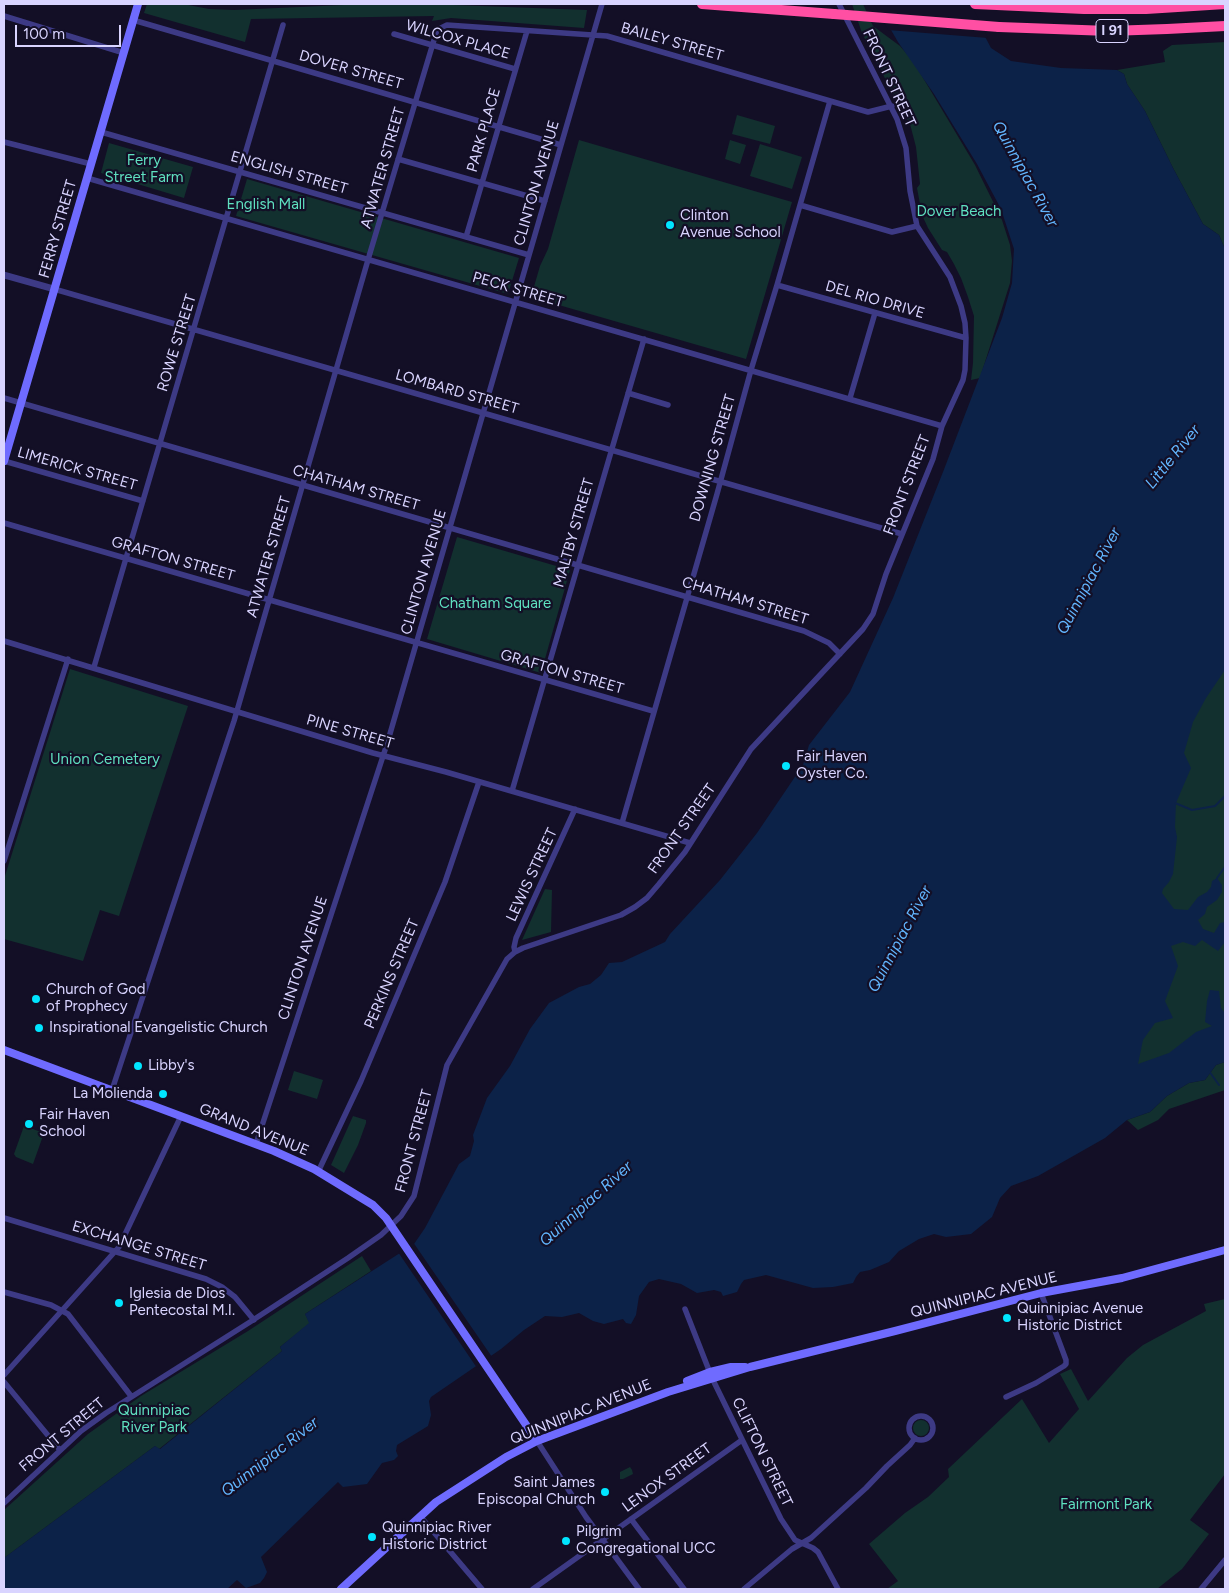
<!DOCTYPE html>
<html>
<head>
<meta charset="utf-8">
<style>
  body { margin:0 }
  #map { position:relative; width:1229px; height:1593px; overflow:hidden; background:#130f26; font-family:Figtree,sans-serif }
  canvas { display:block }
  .frame { position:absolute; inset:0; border:5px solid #d9d4ff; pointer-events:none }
  .scale { position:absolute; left:15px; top:25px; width:106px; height:22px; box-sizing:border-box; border:2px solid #d9d4ff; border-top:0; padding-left:6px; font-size:15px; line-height:18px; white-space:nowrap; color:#d9d4ff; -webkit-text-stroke:4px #130f26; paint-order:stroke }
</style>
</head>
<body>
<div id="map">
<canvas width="1229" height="1593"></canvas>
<div class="frame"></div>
<div class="scale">100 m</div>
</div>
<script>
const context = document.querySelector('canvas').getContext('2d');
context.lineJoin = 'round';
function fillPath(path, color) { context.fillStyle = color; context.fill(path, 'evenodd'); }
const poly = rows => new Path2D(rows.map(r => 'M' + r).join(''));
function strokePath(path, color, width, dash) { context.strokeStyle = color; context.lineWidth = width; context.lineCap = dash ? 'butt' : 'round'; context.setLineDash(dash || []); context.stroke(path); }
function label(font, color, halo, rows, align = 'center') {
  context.font = font + ' Figtree,sans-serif'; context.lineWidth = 4.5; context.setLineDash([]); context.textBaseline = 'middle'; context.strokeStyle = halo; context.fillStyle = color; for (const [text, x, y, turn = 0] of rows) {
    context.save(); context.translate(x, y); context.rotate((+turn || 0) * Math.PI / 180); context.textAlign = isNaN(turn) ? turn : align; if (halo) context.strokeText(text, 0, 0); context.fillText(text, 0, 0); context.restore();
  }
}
const green = poly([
  [147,4,183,4,209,9,234,10,366,4,427,4,587,10,584,28,451,18,432,21,434,16,251,19,245,42,144,13],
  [852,4,863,4,873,26,900,46,913,61,975,165,1002,220,1010,245,1012,261,1010,283,980,378,971,380,973,363,974,316,968,297,961,278,954,264,947,252,942,250,928,228,922,215,917,188,920,184,916,147,910,124,907,119,904,110,901,110,862,33],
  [1225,42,1225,249,1219,235,1203,224,1173,168,1145,111,1127,84,1124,74,1117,70,1165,62,1163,51,1172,45],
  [737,115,775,126,770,144,732,134],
  [579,140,792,202,746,359,531,297,540,266,548,249],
  [730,140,746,145,740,164,725,159],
  [109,143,193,167,184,198,101,173],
  [760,144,802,157,792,189,750,176],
  [247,179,519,258,508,294,236,216],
  [457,537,570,570,541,673,427,639],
  [1225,658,1225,1025,1202,1043,1120,1071,1178,917,1161,896,1177,748],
  [70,669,188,706,119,916,100,910,83,961,4,939,4,879],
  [545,889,552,890,551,932,522,940],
  [1225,1062,1225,1090,1169,1109,1158,1120,1138,1130,1127,1120,1150,1112,1167,1096,1189,1083,1205,1080,1216,1065],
  [294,1071,323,1080,317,1099,288,1090],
  [353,1116,366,1120,366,1123,358,1145,344,1173,331,1165],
  [24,1126,44,1133,33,1164,16,1157,14,1154],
  [362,1256,371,1271,305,1314,310,1323,280,1347,282,1351,159,1449,155,1446,4,1558,4,1510,88,1434,141,1396,248,1331],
  [1225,1299,1225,1474,1190,1520,1209,1534,1182,1569,1157,1589,887,1589,898,1581,869,1544,905,1513,928,1497,949,1477,948,1469,1022,1399,1049,1443,1079,1409,1060,1374,1071,1369,1088,1401,1127,1358,1143,1345,1206,1311,1204,1304],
  '913 1428a8 8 0 1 1 16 0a8 8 0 1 1-16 0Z',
  [630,1467,632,1470,633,1474,623,1479,620,1479,620,1472]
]);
const water = poly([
  [876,4,968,4,991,48,1011,61,1061,68,1117,70,1124,74,1127,84,1145,111,1173,168,1203,224,1219,235,1225,249,1225,670,1206,698,1193,722,1184,753,1191,768,1176,803,1175,827,1177,837,1173,874,1169,882,1163,889,1162,893,1174,909,1188,910,1198,897,1207,892,1211,887,1212,881,1217,878,1222,885,1222,892,1217,900,1207,907,1205,914,1198,920,1203,929,1214,933,1220,923,1225,922,1225,942,1218,951,1202,940,1195,946,1183,942,1171,946,1178,966,1165,1001,1173,1018,1155,1023,1143,1040,1138,1064,1169,1053,1196,1032,1212,1026,1205,1022,1207,1001,1210,990,1219,991,1221,1008,1225,1013,1225,1062,1216,1065,1205,1080,1189,1083,1167,1096,1150,1112,1127,1120,1105,1138,1038,1176,1011,1186,1000,1198,992,1217,971,1234,946,1237,934,1234,919,1239,899,1251,889,1262,870,1270,860,1272,856,1277,853,1283,833,1287,813,1288,766,1275,744,1280,741,1284,737,1292,723,1296,721,1292,714,1290,697,1293,681,1284,659,1279,649,1282,639,1296,636,1315,631,1324,626,1323,623,1319,604,1324,593,1321,579,1313,562,1317,545,1316,524,1330,501,1349,431,1397,429,1401,431,1415,428,1426,397,1445,396,1451,398,1456,394,1460,382,1463,367,1484,343,1487,338,1482,261,1557,267,1572,264,1578,260,1583,246,1588,237,1580,227,1589,4,1589,4,1558,155,1446,160,1449,282,1351,280,1347,309,1323,305,1314,414,1244,425,1228,459,1164,470,1156,474,1141,473,1135,487,1098,510,1066,530,1029,549,1003,579,987,590,984,601,975,609,963,622,962,665,942,670,934,720,880,757,833,803,765,809,745,850,692,893,598,943,472,1002,318,1012,283,1014,249,1001,209,977,164,934,94,898,42]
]);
const pier = poly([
  [874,4,971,4,988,38,888,30],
  [413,1242,492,1357,477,1368,398,1252]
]);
const stream = poly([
  [1175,803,1192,810,1215,806,1225,796],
  [1217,878,1225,867],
  [1209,1071,1219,1085]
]);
const minor = poly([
  [4,16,124,53],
  [133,20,561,145],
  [394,34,515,69],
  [101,132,529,255],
  [4,142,91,164],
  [398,159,545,201],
  [87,178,942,426],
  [800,205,892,232,917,226],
  [466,237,527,31],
  [777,285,966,338],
  [54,289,902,534],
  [628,393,668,405],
  [4,398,804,631,829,643,840,654],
  [850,398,875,313],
  [4,461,143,501],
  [4,523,653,711],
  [4,641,373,753,446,772,690,843],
  [94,667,283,25],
  [512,791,644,339],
  [622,823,717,494,751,370,777,285,830,101],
  [4,861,68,659],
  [515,952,514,947,516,938,575,809],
  [112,1090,234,721,370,253,437,30,447,25,607,36,868,112,892,106],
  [256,1144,387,744,602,4],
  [318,1172,361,1081,445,882,479,782],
  [4,1218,206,1279,222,1287,235,1297,254,1320],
  [4,1292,51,1305,68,1314,131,1396],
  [685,1309,712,1378,781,1519,795,1540,813,1548,818,1552,838,1589],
  [4,1375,119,1247,181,1116],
  [4,1382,60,1450],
  [1006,1397,1036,1383,1064,1366,1066,1364,1066,1360,1041,1293],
  '909 1428a12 12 0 1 1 24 0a12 12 0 1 1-24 0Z',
  [537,1441,586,1517,639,1589],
  [4,1503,81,1431,106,1413,250,1322,348,1258,381,1235,401,1216,414,1196,447,1065,507,959,515,952,523,948,621,915,635,907,647,898,659,884,685,852,751,749,863,629,873,614,886,574,933,459,942,426,963,380,965,370,966,338,965,323,961,306,950,277,917,226,910,191,906,148,897,119,839,4],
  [420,1516,482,1589],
  [631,1519,684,1589],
  [533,1589,742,1440],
  [744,1589,792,1549,811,1538,866,1488,887,1466,910,1445,915,1438],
  [1201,1589,1225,1560]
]);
const tertiary = poly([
  [4,275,54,289]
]);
const secondary = poly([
  [4,461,138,4],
  [4,1050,274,1151,314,1169,373,1205,386,1218,537,1441],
  [687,1381,710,1372,731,1367,745,1367],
  [341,1589,436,1502,506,1457,537,1441,668,1392,750,1367,895,1331,1041,1293,1122,1278,1225,1250]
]);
const motorway = poly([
  [702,4,834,14],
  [975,4,1084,9,1146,9,1225,4],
  [999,27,1109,31,1167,29,1225,26]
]);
const motorwayBridge = poly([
  [834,14,999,27]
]);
const markers = [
  [670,225,5,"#00e5ff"],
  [786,766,5,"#00e5ff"],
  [36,999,5,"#00e5ff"],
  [39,1028,5,"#00e5ff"],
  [138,1066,5,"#00e5ff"],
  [163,1094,5,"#00e5ff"],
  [29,1124,5,"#00e5ff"],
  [119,1303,5,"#00e5ff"],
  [1007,1318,5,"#00e5ff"],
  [605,1492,5,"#00e5ff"],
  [372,1537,5,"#00e5ff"],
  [566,1541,5,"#00e5ff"]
];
const shields = [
  [1112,31,32]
];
const shieldNames = [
  ["I 91",1112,31]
];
const streetNames = [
  ["WILCOX PLACE",458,40,16],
  ["BAILEY STREET",672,42,16],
  ["DOVER STREET",351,70,16],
  ["FRONT STREET",889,78,65],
  ["PARK PLACE",484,130,-74],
  ["ATWATER STREET",383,168,-74],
  ["ENGLISH STREET",289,173,16],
  ["CLINTON AVENUE",537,183,-74],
  ["FERRY STREET",58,229,-74],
  ["PECK STREET",518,290,16],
  ["DEL RIO DRIVE",875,300,16],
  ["ROWE STREET",177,343,-73],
  ["LOMBARD STREET",457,392,16],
  ["DOWNING STREET",713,458,-74],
  ["LIMERICK STREET",77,469,16],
  ["FRONT STREET",907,485,-69],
  ["CHATHAM STREET",356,488,16],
  ["MALTBY STREET",574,533,-74],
  ["ATWATER STREET",269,557,-74],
  ["GRAFTON STREET",173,559,16],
  ["CLINTON AVENUE",424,572,-74],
  ["CHATHAM STREET",745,601,17],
  ["GRAFTON STREET",562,672,16],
  ["PINE STREET",350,732,16],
  ["FRONT STREET",682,829,-55],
  ["LEWIS STREET",532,875,-65],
  ["CLINTON AVENUE",303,958,-72],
  ["PERKINS STREET",392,974,-67],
  ["GRAND AVENUE",254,1130,22],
  ["FRONT STREET",414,1141,-75],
  ["EXCHANGE STREET",139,1246,17],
  ["QUINNIPIAC AVENUE",984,1295,-14],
  ["QUINNIPIAC AVENUE",581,1412,-22],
  ["FRONT STREET",62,1435,-40],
  ["CLIFTON STREET",762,1452,64],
  ["LENOX STREET",667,1478,-36]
];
const parkNames = [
  ["Ferry",144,161],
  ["Street Farm",144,178],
  ["English Mall",266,205],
  ["Dover Beach",959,212],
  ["Chatham Square",495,604],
  ["Union Cemetery",105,760],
  ["Quinnipiac",154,1411],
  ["River Park",154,1428],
  ["Fairmont Park",1106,1505]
];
const poiNames = [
  ["Clinton",680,216],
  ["Avenue School",680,233],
  ["Fair Haven",796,757],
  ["Oyster Co.",796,774],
  ["Church of God",46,990],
  ["of Prophecy",46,1007],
  ["Inspirational Evangelistic Church",49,1028],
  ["Libby's",148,1066],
  ["La Molienda",153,1094,"right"],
  ["Fair Haven",39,1115],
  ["School",39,1132],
  ["Iglesia de Dios",129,1294],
  ["Pentecostal M.I.",129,1311],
  ["Quinnipiac Avenue",1017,1309],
  ["Historic District",1017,1326],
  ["Saint James",595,1483,"right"],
  ["Episcopal Church",595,1500,"right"],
  ["Quinnipiac River",382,1528],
  ["Historic District",382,1545],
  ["Pilgrim",576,1532],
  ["Congregational UCC",576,1549]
];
const waterNames = [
  ["Quinnipiac River",1025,174,61],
  ["Little River",1173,457,-51],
  ["Quinnipiac River",1089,581,-62],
  ["Quinnipiac River",900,939,-62],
  ["Quinnipiac River",586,1204,-42],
  ["Quinnipiac River",270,1457,-38]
];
fillPath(green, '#12302f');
fillPath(water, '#0c2248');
fillPath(pier, '#130f26');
strokePath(stream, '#0c2248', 2);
strokePath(minor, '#3d3a85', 5.5);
strokePath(tertiary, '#3d3a85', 7);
strokePath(secondary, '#6f6bff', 8);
strokePath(motorway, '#ff4fa3', 10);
strokePath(motorwayBridge, '#ff4fa3', 10);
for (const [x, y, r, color] of markers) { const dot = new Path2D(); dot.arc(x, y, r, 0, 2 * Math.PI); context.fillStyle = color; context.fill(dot); strokePath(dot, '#130f26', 2); }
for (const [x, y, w] of shields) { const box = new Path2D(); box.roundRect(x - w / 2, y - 11.5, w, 23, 4); context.fillStyle = '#130f26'; context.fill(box); strokePath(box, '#d9d4ff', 1); }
label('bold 14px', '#d9d4ff', null, shieldNames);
label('15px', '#d9d4ff', '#130f26', streetNames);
label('15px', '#5fe0c0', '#130f26', parkNames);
label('15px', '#d9d4ff', '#130f26', poiNames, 'left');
label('italic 16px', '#62b6ff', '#130f26', waterNames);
</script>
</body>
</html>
